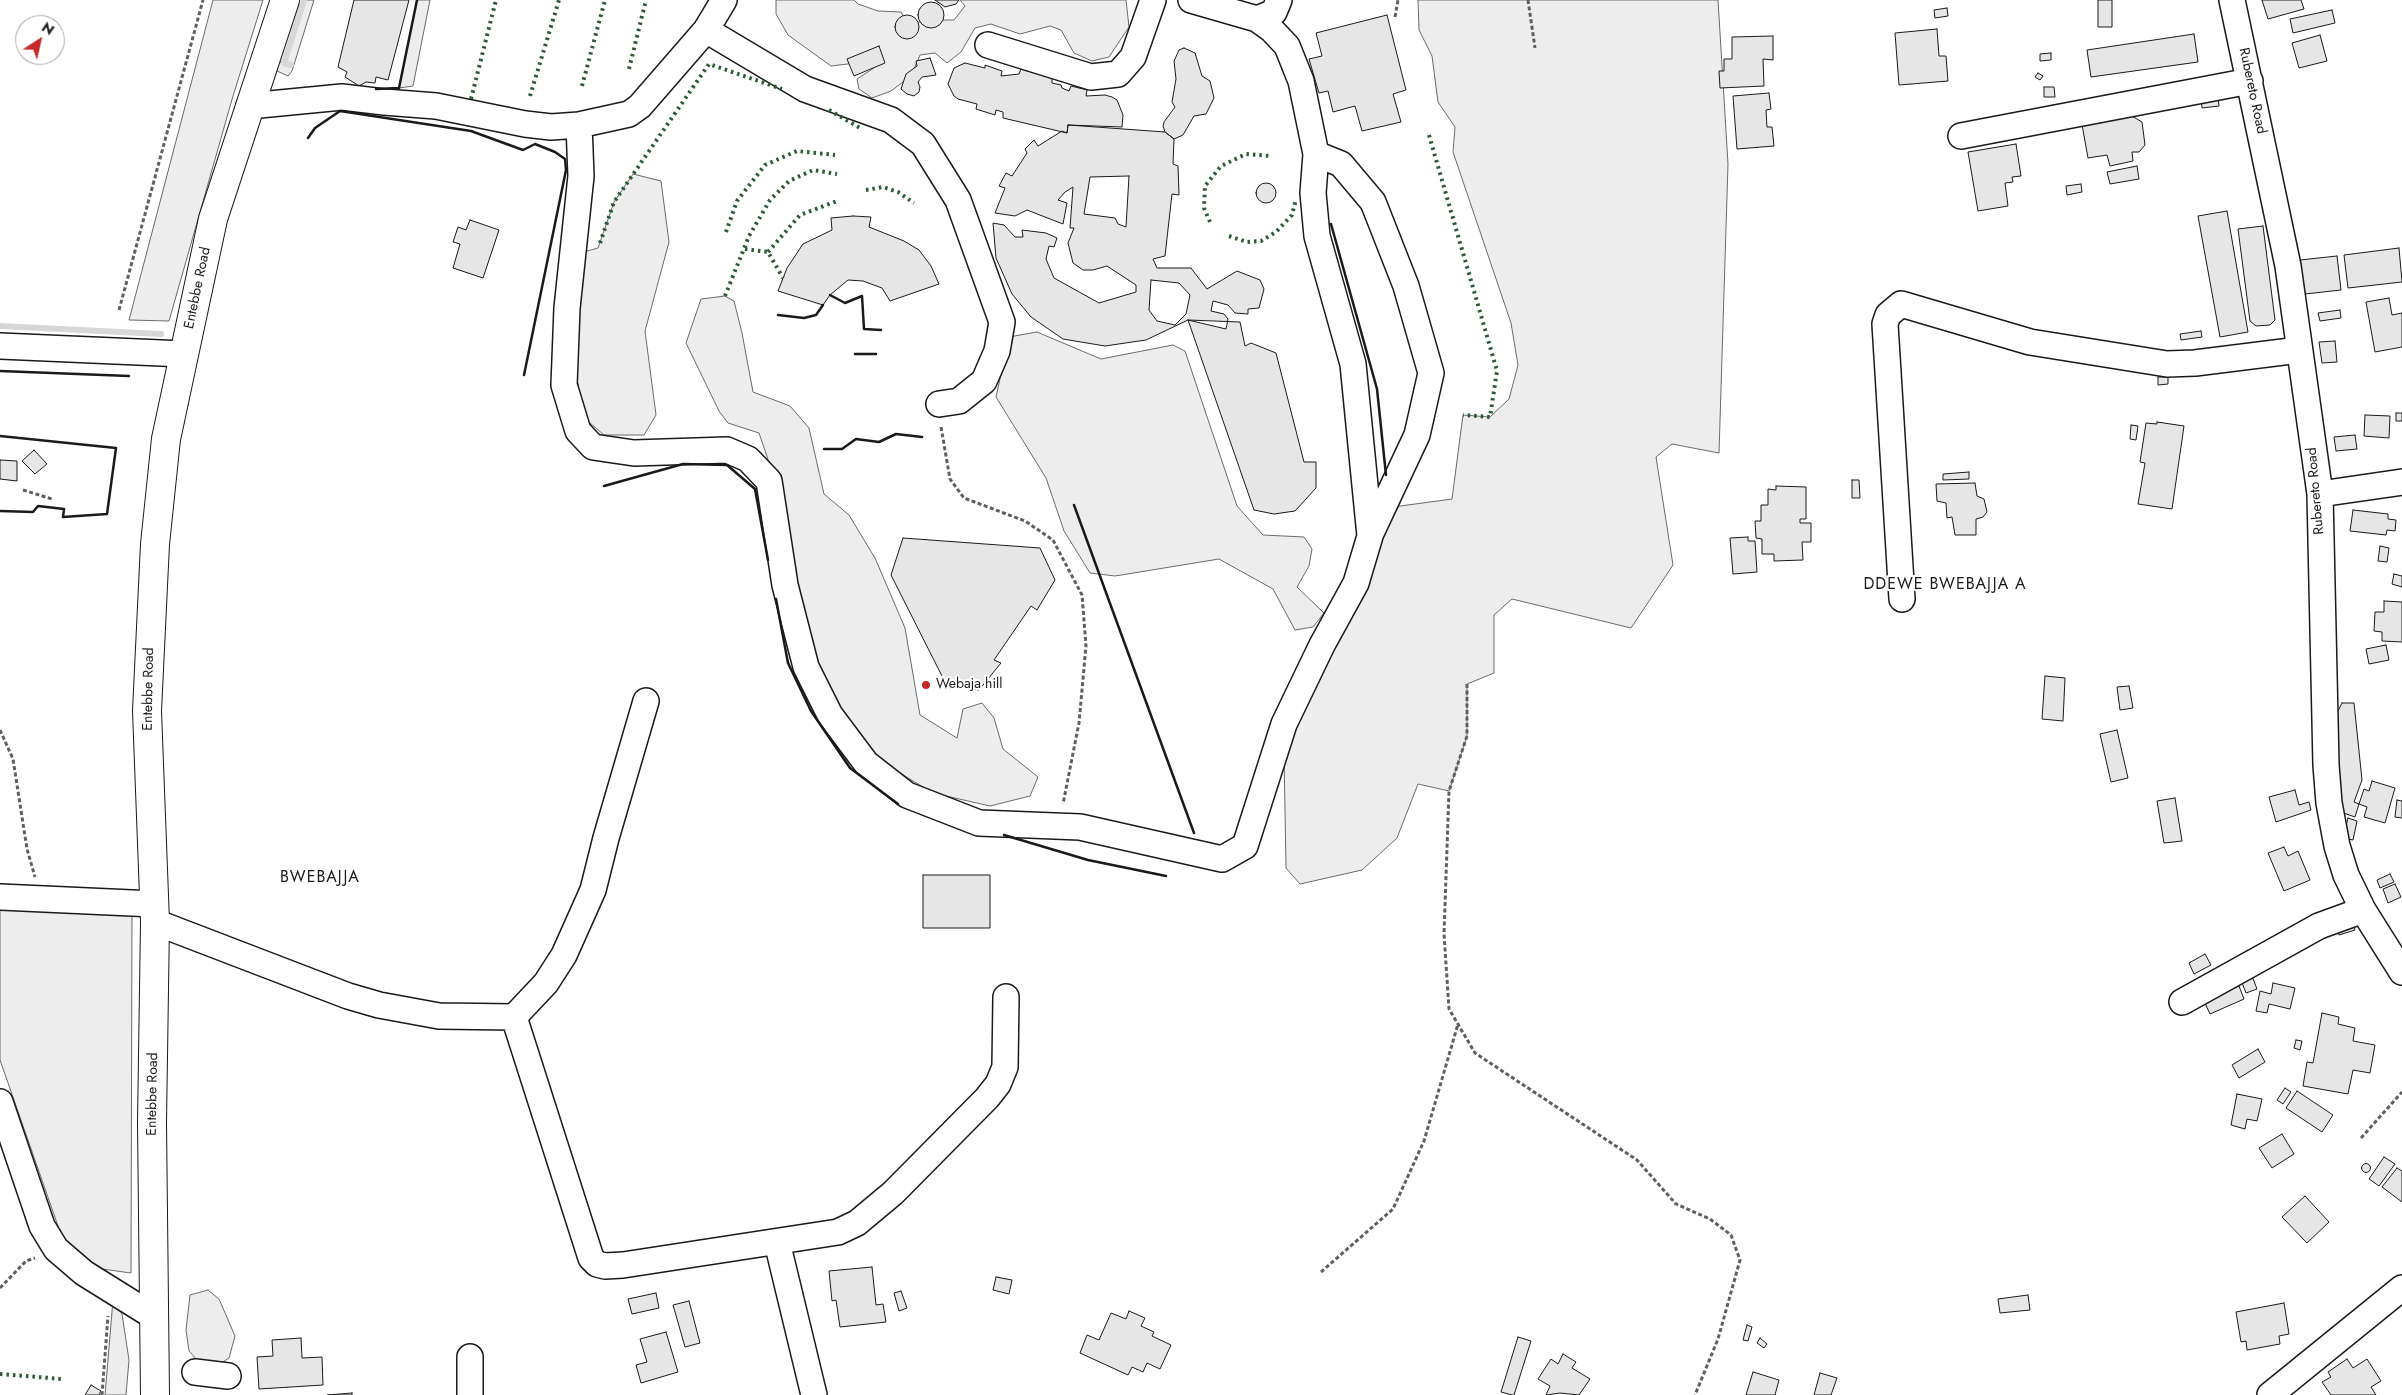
<!DOCTYPE html>
<html>
<head>
<meta charset="utf-8">
<style>
  body { margin:0 }
  #map { position:relative; width:2402px; height:1395px; overflow:hidden; background:#fff; font-family:Jost,sans-serif }
  canvas { display:block }
  .north { position:absolute; left:15px; top:15px; width:50px; height:50px; box-sizing:border-box; background:#fff; border:1px solid #a3a3a3; border-radius:50%; rotate:35deg; font-size:14px; font-weight:700; line-height:20px; text-align:center; color:#1a1a1a }
  .north::after { content:''; display:block; margin:auto; width:18px; height:22px; background:#c62828; clip-path:polygon(50% 0,100% 100%,50% 72%,0 100%) }
</style>
</head>
<body>
<div id="map">
<canvas width="2402" height="1395"></canvas>
<div class="north">N</div>
</div>
<script>
const context = document.querySelector('canvas').getContext('2d');
context.lineJoin = 'round';
function fillPath(path, color) { context.fillStyle = color; context.fill(path, 'evenodd'); }
const poly = rows => new Path2D(rows.map(r => 'M' + r).join(''));
function strokePath(path, color, width, dash) { context.strokeStyle = color; context.lineWidth = width; context.lineCap = dash ? 'butt' : 'round'; context.setLineDash(dash || []); context.stroke(path); }
function label(font, color, halo, rows, align = 'center') {
  context.font = font + ' Jost,sans-serif'; context.lineWidth = 4; context.setLineDash([]); context.textBaseline = 'middle'; context.strokeStyle = halo; context.fillStyle = color; for (const [text, x, y, turn = 0] of rows) {
    context.save(); context.translate(x, y); context.rotate((+turn || 0) * Math.PI / 180); context.textAlign = isNaN(turn) ? turn : align; if (halo) context.strokeText(text, 0, 0); context.fillText(text, 0, 0); context.restore();
  }
}
const green = poly([
  [213,0,263,0,233,96,169,321,129,320,213,0],
  [304,0,314,0,292,71,288,76,277,71,277,65,280,62,284,62,304,0],
  [417,0,430,0,413,86,399,88,417,0],
  [776,0,854,0,858,4,878,11,901,12,908,24,929,20,954,20,965,6,960,0,1126,0,1129,27,1109,57,1092,61,1074,53,1061,30,1050,26,1020,34,991,24,975,28,961,52,947,63,935,53,920,55,911,76,891,91,872,98,859,89,857,79,874,68,882,55,856,63,831,66,788,35,776,14,776,0],
  [1418,0,1718,0,1728,164,1719,453,1672,444,1656,457,1673,565,1631,628,1512,599,1494,615,1494,673,1467,684,1467,736,1449,791,1418,784,1397,838,1362,870,1300,884,1286,868,1284,753,1393,507,1452,499,1463,415,1490,417,1509,399,1518,365,1511,323,1453,152,1455,127,1438,102,1432,56,1419,30,1418,0],
  [633,174,661,181,669,242,645,331,656,415,644,435,604,435,583,417,578,383,557,368,576,254,598,248,614,202,633,174],
  [725,296,734,301,742,333,753,392,790,406,809,428,824,494,849,515,875,558,905,628,920,715,957,738,963,709,982,703,994,718,1003,749,1038,777,1030,796,990,806,933,793,878,760,826,695,808,641,774,477,759,433,728,423,719,411,686,343,701,299,725,296],
  [1037,332,1101,359,1173,345,1185,351,1237,506,1263,535,1304,537,1312,549,1309,566,1297,587,1324,613,1313,627,1295,630,1273,589,1219,559,1115,576,1090,573,1064,531,1046,478,996,397,1009,337,1037,332],
  [0,909,132,913,131,1273,102,1269,65,1246,0,1060,0,909],
  [208,1290,219,1299,235,1336,229,1358,208,1372,189,1351,186,1330,190,1295,208,1290],
  [113,1300,122,1314,129,1360,126,1395,105,1395,113,1300]
]);
const stream = poly([
  [291,65,284,63,304,0],
  [0,326,161,334]
]);
const building = poly([
  [354,0,409,0,388,80,376,77,375,83,366,82,359,86,345,77,347,72,338,67,354,0],
  [935,0,959,0,956,4,945,7,935,0],
  [2098,0,2112,0,2112,27,2098,27,2098,0],
  [2262,0,2301,0,2304,9,2268,19,2262,0],
  '918 15a13 13 0 1 1 26 0a13 13 0 1 1-26 0Z',
  [1947,8,1948,16,1935,18,1934,10,1947,8],
  [2332,10,2335,23,2293,33,2290,19,2332,10],
  [1387,15,1406,90,1393,94,1401,122,1362,131,1355,106,1333,112,1328,91,1319,93,1309,59,1322,56,1316,33,1387,15],
  '895 27a12 12 0 1 1 24 0a12 12 0 1 1-24 0Z',
  [1937,29,1939,56,1946,56,1948,81,1899,85,1895,33,1937,29],
  [2194,34,2198,62,2091,77,2087,50,2194,34],
  [2320,35,2327,61,2299,68,2292,43,2320,35],
  [1773,36,1773,60,1763,59,1764,86,1720,88,1719,71,1724,71,1724,59,1732,59,1732,37,1773,36],
  [879,46,885,63,854,76,847,59,879,46],
  [1184,48,1195,53,1202,76,1210,81,1214,98,1206,114,1194,116,1183,135,1174,139,1165,132,1163,126,1164,122,1175,107,1172,102,1176,79,1174,61,1179,50,1184,48],
  [2051,53,2051,60,2040,61,2040,54,2051,53],
  [930,58,936,75,922,77,918,82,920,87,919,92,914,96,907,94,901,89,906,74,917,66,916,61,930,58],
  [965,63,985,68,985,65,1002,71,1001,76,1019,74,1021,69,1052,78,1052,83,1061,85,1062,88,1069,91,1071,86,1087,90,1086,96,1105,95,1112,97,1117,100,1123,115,1122,127,1068,125,1067,133,1003,118,1003,112,996,110,995,115,976,109,977,104,958,99,954,96,948,84,954,68,965,63],
  [2038,73,2043,76,2040,80,2035,77,2038,73],
  [2044,87,2054,87,2055,97,2044,97,2044,87],
  [1769,93,1771,109,1766,110,1767,127,1772,127,1774,146,1737,149,1733,96,1769,93],
  [2218,97,2219,106,2202,108,2201,98,2218,97],
  [2132,116,2142,122,2145,145,2139,152,2132,152,2133,161,2110,166,2107,155,2088,158,2081,119,2132,116],
  [1068,125,1165,132,1174,139,1173,164,1178,166,1179,195,1172,194,1165,256,1153,259,1157,268,1191,268,1207,289,1237,271,1260,280,1264,289,1259,308,1248,309,1248,314,1235,313,1228,305,1213,301,1211,311,1224,314,1228,319,1226,329,1188,320,1146,340,1105,346,1063,339,1031,317,1012,294,996,258,993,223,1004,225,1015,237,1023,237,1022,230,1046,233,1057,238,1054,247,1049,246,1046,259,1054,278,1099,303,1136,292,1136,285,1107,266,1093,270,1083,270,1073,263,1068,243,1074,228,1070,228,1073,187,1065,192,1058,200,1067,203,1063,224,1027,210,1015,216,995,213,1005,188,999,186,1006,173,1012,176,1027,153,1025,149,1034,140,1038,146,1062,131,1067,133,1068,125],
  [1129,176,1126,227,1118,224,1115,218,1084,214,1090,177,1129,176],
  [1151,280,1179,283,1190,295,1186,314,1175,325,1157,321,1149,310,1151,280],
  [2016,144,2021,176,2012,177,2013,182,2005,183,2008,206,1978,211,1968,152,2016,144],
  [2137,166,2139,179,2110,184,2107,172,2137,166],
  '1256 193a10 10 0 1 1 20 0a10 10 0 1 1-20 0Z',
  [2081,184,2082,192,2067,195,2066,186,2081,184],
  [2227,211,2248,332,2220,337,2198,216,2227,211],
  [853,216,871,217,869,227,904,241,919,250,931,266,939,284,890,301,882,288,863,281,848,280,830,295,823,305,778,291,787,268,803,244,832,230,831,218,853,216],
  [470,220,499,230,483,278,453,268,460,244,453,242,458,227,466,230,470,220],
  [2263,226,2275,320,2270,325,2256,326,2250,321,2238,229,2263,226],
  [2399,248,2402,282,2348,288,2344,255,2399,248],
  [2337,256,2341,290,2305,294,2300,260,2337,256],
  [2389,298,2392,315,2402,313,2402,347,2375,352,2366,302,2389,298],
  [2340,310,2341,318,2320,321,2318,313,2340,310],
  [1188,320,1240,322,1245,346,1251,343,1276,353,1304,462,1316,462,1316,488,1295,511,1274,514,1254,510,1188,320],
  [2201,331,2202,337,2181,340,2180,334,2201,331],
  [2335,341,2337,362,2322,363,2319,342,2335,341],
  [2158,377,2168,377,2168,384,2158,385,2158,377],
  [2396,413,2402,413,2402,421,2396,421,2396,413],
  [2365,415,2390,416,2389,438,2364,436,2365,415],
  [2157,422,2184,426,2172,509,2138,504,2145,463,2140,462,2146,423,2157,424,2157,422],
  [2131,425,2138,426,2136,440,2130,439,2131,425],
  [2355,435,2357,449,2336,451,2334,437,2355,435],
  [34,450,47,464,35,474,22,461,34,450],
  [0,460,17,461,17,481,0,479,0,460],
  [1969,472,1969,479,1943,480,1943,474,1969,472],
  [1852,480,1859,480,1860,498,1852,498,1852,480],
  [1975,483,1977,496,1984,499,1987,512,1983,517,1976,519,1976,535,1955,535,1952,517,1947,518,1946,503,1937,501,1936,484,1975,483],
  [1776,486,1806,487,1806,519,1800,519,1800,523,1811,523,1811,542,1802,542,1803,560,1774,561,1774,554,1762,554,1762,539,1756,538,1755,521,1761,521,1761,505,1768,505,1768,489,1776,490,1776,486],
  [2353,510,2388,514,2388,519,2396,520,2395,531,2387,530,2386,535,2350,531,2353,510],
  [1748,537,1748,541,1755,541,1757,572,1733,574,1730,538,1748,537],
  [903,538,1040,548,1055,580,1037,610,1031,606,994,660,1001,663,979,690,946,684,891,575,903,538],
  [2380,546,2389,548,2387,562,2378,561,2380,546],
  [2394,574,2402,576,2402,587,2392,584,2394,574],
  [2384,601,2402,602,2402,642,2382,641,2382,632,2374,631,2375,612,2384,612,2384,601],
  [2386,645,2389,660,2369,664,2366,649,2386,645],
  [2045,676,2065,678,2063,721,2042,719,2045,676],
  [2129,686,2133,708,2120,710,2117,687,2129,686],
  [2342,703,2354,703,2362,780,2354,802,2359,804,2355,817,2335,810,2336,715,2342,703],
  [2117,730,2128,778,2111,782,2100,734,2117,730],
  [2372,781,2395,788,2385,823,2364,817,2367,807,2359,804,2364,789,2369,791,2372,781],
  [2295,790,2299,805,2309,802,2311,810,2276,822,2269,797,2295,790],
  [2175,798,2182,841,2164,843,2157,801,2175,798],
  [2397,800,2402,801,2402,818,2395,817,2397,800],
  [2348,818,2357,821,2353,840,2343,838,2348,818],
  [2284,847,2288,856,2298,851,2310,880,2284,891,2268,853,2284,847],
  [2390,874,2394,882,2380,888,2377,880,2390,874],
  [923,875,990,875,990,928,923,928,923,875],
  [2395,884,2401,897,2388,903,2383,889,2395,884],
  [2353,921,2355,930,2339,935,2337,926,2353,921],
  [2205,954,2211,965,2194,974,2189,963,2205,954],
  [2252,976,2257,989,2246,993,2241,980,2252,976],
  [2273,983,2295,988,2290,1009,2269,1004,2267,1013,2256,1011,2260,991,2271,994,2273,983],
  [2239,986,2244,999,2210,1014,2204,1001,2239,986],
  [2322,1013,2339,1017,2338,1024,2355,1028,2353,1041,2375,1045,2370,1073,2353,1070,2348,1094,2303,1086,2307,1062,2313,1063,2322,1013],
  [2296,1040,2302,1041,2300,1050,2294,1048,2296,1040],
  [2258,1049,2265,1062,2239,1078,2232,1065,2258,1049],
  [2285,1088,2291,1092,2283,1104,2277,1100,2285,1088],
  [2297,1091,2333,1115,2322,1132,2286,1108,2297,1091],
  [2237,1094,2262,1099,2257,1121,2247,1119,2245,1129,2231,1125,2237,1094],
  [2282,1134,2294,1154,2272,1168,2259,1148,2282,1134],
  [2384,1157,2395,1164,2379,1186,2369,1179,2384,1157],
  '2361.5 1168a4.5 4.5 0 1 1 9 0a4.5 4.5 0 1 1-9 0Z',
  [2397,1168,2402,1171,2402,1202,2382,1187,2397,1168],
  [2305,1196,2329,1222,2307,1243,2282,1217,2305,1196],
  [872,1267,876,1305,883,1304,886,1322,840,1327,836,1300,832,1301,829,1271,872,1267],
  [996,1277,1012,1280,1009,1294,993,1290,996,1277],
  [901,1291,907,1308,899,1311,894,1293,901,1291],
  [656,1293,659,1308,632,1314,628,1299,656,1293],
  [2028,1295,2030,1310,2000,1313,1998,1299,2028,1295],
  [689,1301,700,1343,685,1347,673,1305,689,1301],
  [2284,1303,2289,1334,2279,1336,2280,1344,2247,1350,2246,1341,2241,1342,2236,1312,2284,1303],
  [1129,1311,1145,1318,1141,1326,1154,1332,1152,1336,1171,1345,1160,1369,1147,1363,1143,1372,1132,1367,1128,1375,1080,1353,1087,1335,1099,1340,1111,1313,1126,1319,1129,1311],
  [1747,1325,1752,1327,1748,1341,1743,1340,1747,1325],
  [666,1332,678,1372,641,1383,636,1365,647,1362,640,1339,666,1332],
  [1518,1337,1531,1341,1514,1395,1512,1395,1501,1392,1518,1337],
  [301,1338,302,1358,322,1357,323,1385,259,1389,257,1357,273,1356,272,1340,301,1338],
  [1760,1338,1767,1344,1764,1348,1757,1343,1760,1338],
  [1563,1354,1576,1362,1572,1368,1590,1379,1579,1395,1560,1393,1546,1395,1550,1386,1538,1379,1551,1359,1558,1364,1563,1354],
  [2347,1359,2353,1368,2367,1359,2381,1381,2371,1387,2376,1395,2331,1395,2322,1382,2331,1377,2328,1372,2347,1359],
  [1753,1372,1779,1380,1775,1395,1746,1395,1753,1372],
  [1820,1373,1837,1378,1831,1395,1814,1395,1820,1373],
  [91,1385,101,1391,99,1395,85,1395,91,1385],
  [352,1393,352,1395,327,1395,352,1393]
]);
const path = poly([
  [1528,0,1535,48],
  [1395,17,1398,0],
  [119,310,203,0],
  [941,427,950,479,964,498,1025,521,1053,540,1082,595,1086,646,1079,723,1063,804],
  [23,490,52,499],
  [1467,684,1467,736,1449,791,1444,934,1449,1009,1475,1053,1637,1160,1676,1204,1710,1219,1731,1235,1740,1260,1718,1339,1695,1395],
  [0,730,13,759,27,849,35,877],
  [2361,1138,2402,1092],
  [1321,1272,1393,1209,1424,1141,1458,1024],
  [0,1288,26,1261,35,1258],
  [102,1395,108,1316]
]);
const minor = poly([
  [1191,0,1257,19,1271,29,1287,46,1301,81,1316,154,1341,164,1373,202,1406,286,1431,373,1417,435,1371,533],
  [2232,0,2288,266,2320,494,2326,765,2329,803,2337,846,2346,875,2363,910,2402,972],
  [1257,19,1274,12,1279,0],
  [706,30,805,89,891,120,923,144,958,200,1002,322,997,351,984,381,959,401,939,404],
  [988,45,1091,77,1118,74,1133,57,1153,0],
  [249,106,342,97,384,102,436,106,525,124,551,127,579,125,629,114,640,106,706,30,724,0],
  [579,125,581,176,567,308,564,385,578,431,593,447,634,453,727,450,748,459,769,481,785,585,806,667,830,715,866,763,907,795,979,823,1080,827,1222,859,1245,846,1284,724,1322,645,1356,583,1370,536,1353,364,1317,236,1313,193,1316,154],
  [1961,136,2250,81],
  [0,346,184,354],
  [2320,494,2402,482],
  [1902,599,1885,324,1888,315,1901,304,2030,342,2167,364,2195,363,2299,350],
  [0,897,154,904],
  [155,922,348,996,379,1005,439,1016,514,1017,591,1258,597,1264,605,1266,623,1265,838,1232,857,1223,893,1193,987,1098,998,1084,1005,1067,1006,997],
  [2182,1002,2319,926,2363,910],
  [514,1017,546,983,564,955,593,890,606,838,646,701],
  [0,1102,42,1226,56,1249,84,1273,153,1316],
  [777,1242,814,1395],
  [470,1357,470,1395],
  [195,1372,228,1376],
  [2270,1395,2402,1288]
]);
const major = poly([
  [155,1395,152,1123,155,922,147,711,155,544,166,439,213,219,285,0]
]);
const hedge = poly([
  [629,69,646,0],
  [582,86,605,0],
  [530,96,559,0],
  [471,99,496,0],
  [829,110,860,128],
  [1429,135,1497,371,1490,417,1463,415],
  [866,190,883,187,898,192,914,203],
  [1210,222,1204,208,1205,186,1221,166,1246,154,1270,156],
  [726,232,737,201,765,165,797,151,835,155],
  [1229,236,1247,242,1261,241,1276,232,1292,215,1296,199],
  [600,243,614,202,709,64,782,89],
  [745,249,768,252,783,278],
  [768,252,800,215,837,201],
  [725,296,749,236,770,200,789,181,813,170,837,174],
  [0,1374,62,1379]
]);
const wall = poly([
  [376,89,399,88,417,0],
  [308,138,315,128,340,111,471,131,523,150,535,144,555,152,565,159,566,170,524,375],
  [1331,224,1377,389,1386,475],
  [830,295,845,303,862,296,864,329,881,330],
  [778,315,804,318,816,315,823,305],
  [855,354,876,354],
  [0,371,129,376],
  [0,436,116,448,107,514,63,517,64,509,38,506,33,512,0,511],
  [824,449,842,449,856,439,879,442,896,434,922,437],
  [604,486,683,464,727,465,755,489,768,560],
  [1074,505,1194,833],
  [776,599,788,663,811,711,850,768,898,804],
  [1004,835,1088,860,1166,876]
]);
const markers = [
  [926,685,5,"#c62828"]
];
const streetNames = [
  ["Rubereto Road",2252,91,78],
  ["Entebbe Road",198,288,-78],
  ["Rubereto Road",2316,491,-95],
  ["Entebbe Road",149,689,-89],
  ["Entebbe Road",153,1094,-89]
];
const poiNames = [
  ["Webaja hill",936,685]
];
const quarterNames = [
  ["DDEWE BWEBAJJA A",1945,585],
  ["BWEBAJJA",320,878]
];
fillPath(green, '#ededed');
strokePath(green, '#6a6a6a', 1);
strokePath(stream, '#d7d7d7', 6);
fillPath(building, '#e6e6e6');
strokePath(building, '#1a1a1a', 1);
strokePath(minor, '#1a1a1a', 28);
strokePath(major, '#1a1a1a', 30);
strokePath(path, '#5f5f5f', 3, [4, 2.5]);
strokePath(minor, '#fff', 25);
strokePath(major, '#fff', 28);
strokePath(hedge, '#2b5a34', 4, [2.5, 4]);
strokePath(wall, '#1a1a1a', 2.5);
for (const [x, y, r, color] of markers) { const dot = new Path2D(); dot.arc(x, y, r, 0, 2 * Math.PI); context.fillStyle = color; context.fill(dot); strokePath(dot, '#fff', 2); }
label('14px', '#1a1a1a', '#fff', streetNames);
label('14px', '#1a1a1a', '#fff', poiNames, 'left');
context.letterSpacing = '1px';
label('16px', '#1a1a1a', '#fff', quarterNames);
context.letterSpacing = '0px';
</script>
</body>
</html>
